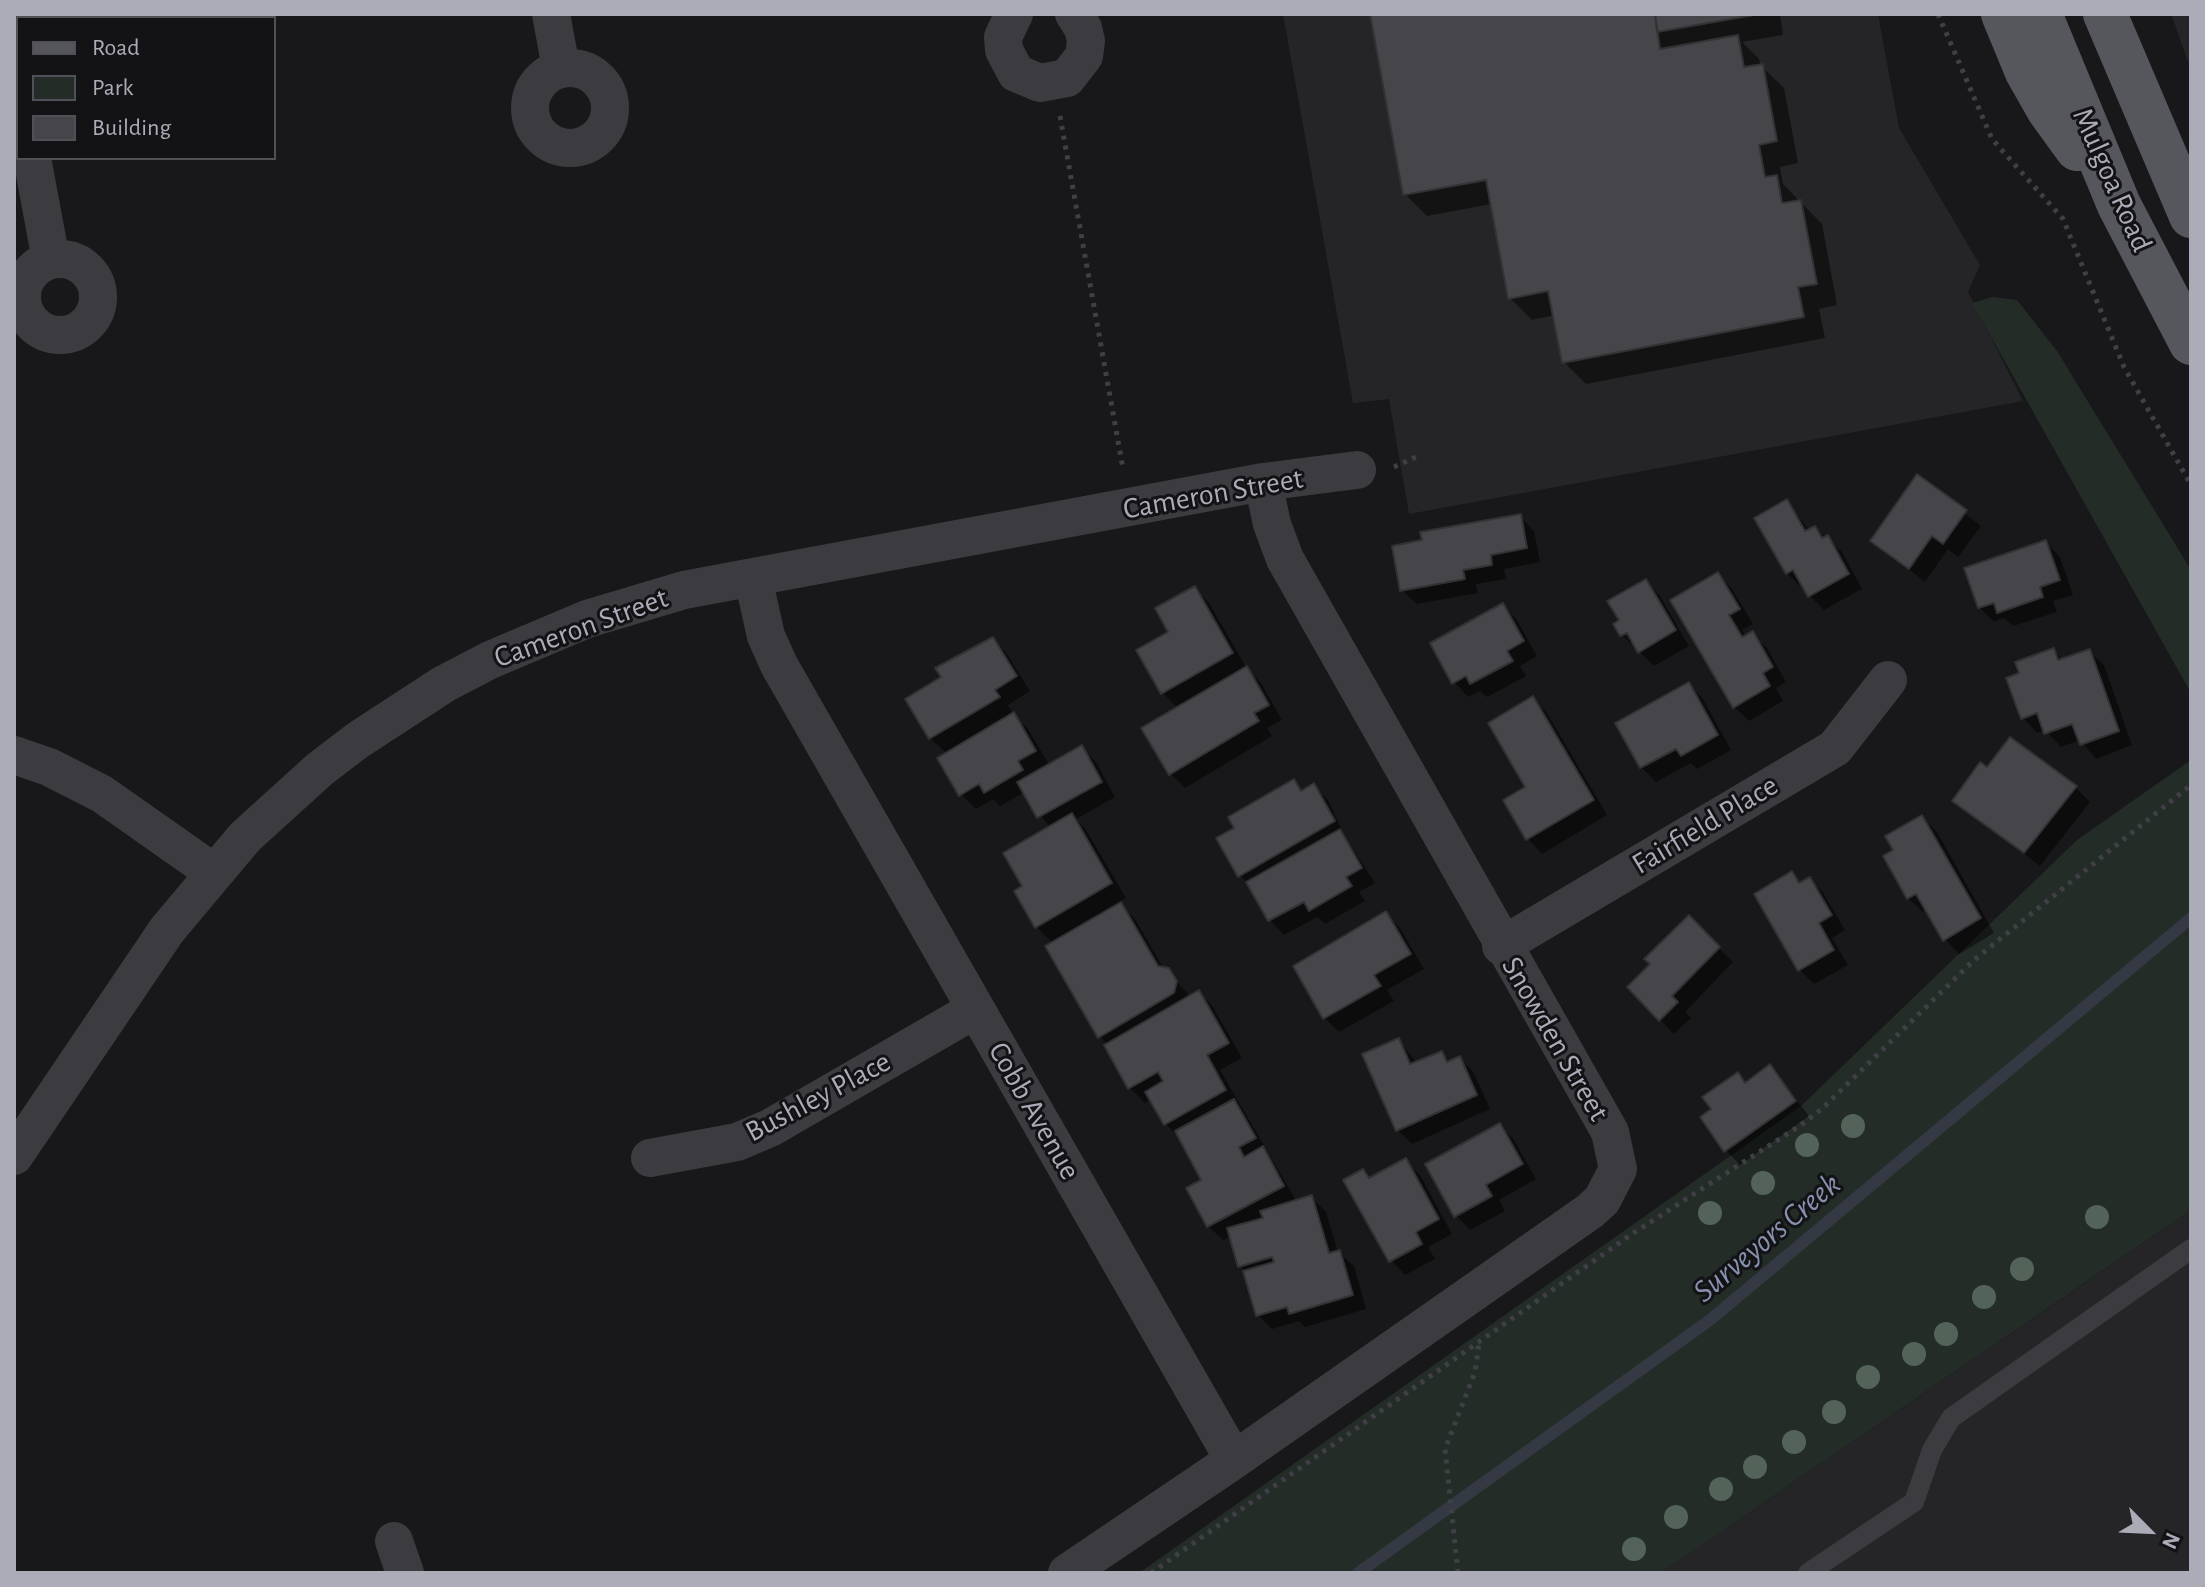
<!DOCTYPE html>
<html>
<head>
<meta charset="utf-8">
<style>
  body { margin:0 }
  #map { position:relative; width:2205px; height:1587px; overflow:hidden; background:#18181a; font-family:"Alegreya Sans",sans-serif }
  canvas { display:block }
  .frame { position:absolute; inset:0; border:16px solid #acacb8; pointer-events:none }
  .legend { position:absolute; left:16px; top:16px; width:260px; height:144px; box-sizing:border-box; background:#131315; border:2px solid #505056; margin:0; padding:10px 14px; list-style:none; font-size:24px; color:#acacb8 }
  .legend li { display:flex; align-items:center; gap:16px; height:40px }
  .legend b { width:40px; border:2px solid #505056 }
  .north { position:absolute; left:2109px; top:1491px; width:80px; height:80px; -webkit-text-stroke:6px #131315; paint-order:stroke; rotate:114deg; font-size:22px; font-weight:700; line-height:32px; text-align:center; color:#acacb8 }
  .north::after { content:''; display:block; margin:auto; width:28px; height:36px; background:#acacb8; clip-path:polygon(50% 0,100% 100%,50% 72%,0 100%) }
</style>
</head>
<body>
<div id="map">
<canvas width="2205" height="1587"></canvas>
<div class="frame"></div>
<ul class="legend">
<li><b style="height:10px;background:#56565d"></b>Road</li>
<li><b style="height:22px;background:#242c28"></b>Park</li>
<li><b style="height:22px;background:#46454a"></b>Building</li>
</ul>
<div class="north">N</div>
</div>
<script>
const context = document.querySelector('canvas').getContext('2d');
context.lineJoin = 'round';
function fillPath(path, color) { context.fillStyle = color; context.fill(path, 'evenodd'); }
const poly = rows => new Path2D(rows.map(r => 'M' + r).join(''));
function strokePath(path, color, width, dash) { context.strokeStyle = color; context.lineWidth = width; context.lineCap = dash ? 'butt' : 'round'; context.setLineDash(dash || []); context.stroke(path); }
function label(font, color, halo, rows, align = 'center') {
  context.font = font + ' "Alegreya Sans",sans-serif'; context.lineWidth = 6; context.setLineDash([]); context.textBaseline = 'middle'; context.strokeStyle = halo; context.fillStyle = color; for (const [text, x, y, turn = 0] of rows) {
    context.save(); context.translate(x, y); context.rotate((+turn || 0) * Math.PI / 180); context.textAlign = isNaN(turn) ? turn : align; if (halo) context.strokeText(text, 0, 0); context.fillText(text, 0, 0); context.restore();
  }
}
const built = poly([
  [1283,14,1878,14,1899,128,1980,265,1968,292,2023,401,1409,514,1389,399,1353,403],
  [2171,14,2191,14,2191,70],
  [2191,1210,2191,1573,1661,1573,2130,1252]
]);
const green = poly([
  [1992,297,2017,300,2057,351,2191,570,2191,693,1972,303],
  [2191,760,2191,1210,1661,1573,1139,1573,1801,1106,2077,840]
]);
const shadow = poly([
  [1372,14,1780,14,1783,35,1742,42,1759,59,1761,66,1784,88,1798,163,1780,167,1783,184,1822,224,1837,305,1819,309,1825,338,1586,384,1564,362,1555,315,1532,320,1510,298,1492,204,1427,216,1405,194],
  [1917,477,1981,526,1958,557,1948,549,1925,582,1873,541],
  [1787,502,1810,531,1815,528,1842,552,1862,589,1824,610,1787,573],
  [1520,516,1534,531,1540,562,1504,569,1506,579,1476,584,1478,593,1417,604,1402,590],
  [2046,542,2060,557,2073,595,2053,601,2057,612,2013,626,2004,618,1994,622,1979,607],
  [1718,574,1732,589,1753,624,1742,630,1747,637,1752,634,1767,648,1786,682,1776,688,1783,701,1749,721,1734,707],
  [1645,581,1660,596,1689,646,1654,666,1622,635,1621,621],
  [1194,588,1209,603,1247,669,1261,683,1282,720,1267,728,1272,736,1185,788,1170,773,1178,708,1163,693,1139,651,1171,632],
  [1503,605,1517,620,1537,656,1520,666,1526,676,1487,697,1480,691,1468,697,1454,682],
  [993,639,1007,654,1030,691,1008,705,1012,713,1028,729,1050,766,1081,748,1096,762,1115,797,1076,819,1086,830,1126,898,1118,902,1135,919,1164,969,1191,997,1199,992,1213,1007,1242,1058,1220,1070,1297,1202,1311,1197,1326,1212,1338,1252,1354,1266,1366,1309,1305,1327,1299,1321,1272,1329,1258,1315,1231,1236,1223,1240,1208,1226,1203,1181,1180,1139,1166,1124,1151,1099,1145,1103,1130,1088,1108,1045,1099,1036,1053,944,1037,927,1025,887,1050,828,1025,792,1000,806,993,799,976,809,961,794,947,754,930,738,943,678,938,668],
  [2053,650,2063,660,2089,651,2104,665,2132,745,2096,759,2080,740,2061,747,2045,730,2037,733,2023,718,2021,674],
  [1689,684,1703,699,1731,750,1697,769,1691,763,1656,782,1641,767],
  [1533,699,1547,713,1607,815,1542,854,1528,839,1506,801,1528,788],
  [1988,770,2076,788,2090,802,2040,866,1955,801],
  [1294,782,1304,792,1313,786,1328,800,1345,837,1375,883,1359,892,1365,901,1325,924,1317,917,1284,935,1270,920,1251,887,1240,875,1236,829],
  [1922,817,1937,832,1994,933,1959,954,1945,939,1928,910,1923,912,1908,898,1896,851],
  [1792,874,1802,884,1810,879,1824,894,1845,930,1832,938,1848,965,1814,984,1800,970],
  [1386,914,1400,928,1424,969,1387,990,1394,1001,1339,1032,1325,1018,1295,967],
  [1689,918,1733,962,1685,1012,1691,1018,1674,1034,1629,987],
  [1399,1040,1417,1063,1441,1053,1451,1062,1460,1058,1474,1073,1490,1109,1412,1144,1397,1130],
  [1770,1067,1809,1116,1740,1165,1726,1150,1714,1109,1737,1075,1747,1084],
  [1500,1125,1514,1140,1536,1179,1499,1200,1505,1211,1470,1230,1456,1215],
  [1405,1160,1420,1175,1452,1234,1428,1247,1435,1259,1405,1275,1391,1260,1363,1171,1371,1180]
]);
const stream = poly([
  [1358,1573,1710,1320,2191,918]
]);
const building = poly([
  [1370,14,1655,14,1660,49,1738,35,1744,67,1763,64,1777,141,1759,145,1765,177,1777,175,1782,203,1801,200,1817,284,1798,287,1804,317,1562,363,1548,291,1508,299,1486,180,1403,195,1370,14],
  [1655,14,1760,14,1657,32,1655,14],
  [1917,474,1967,510,1943,544,1932,536,1909,569,1870,541,1917,474],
  [1787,499,1805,531,1815,526,1822,538,1828,535,1849,574,1808,597,1793,570,1786,574,1754,518,1787,499],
  [1521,514,1527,548,1491,555,1492,565,1463,570,1465,579,1400,591,1392,546,1422,540,1420,532,1521,514],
  [2046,540,2060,580,2040,587,2043,597,1997,613,1994,603,1978,608,1964,568,2046,540],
  [1718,572,1740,609,1729,615,1742,637,1753,631,1773,667,1763,673,1770,686,1733,708,1670,600,1718,572],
  [1646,579,1676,630,1638,653,1627,633,1620,636,1613,624,1619,620,1607,601,1646,579],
  [1195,586,1233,653,1161,694,1136,650,1168,632,1155,608,1195,586],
  [1503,603,1524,641,1507,651,1513,661,1470,684,1466,676,1452,684,1430,643,1503,603],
  [993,637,1017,676,995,690,1000,697,929,739,905,699,941,677,935,668,993,637],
  [2054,648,2058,660,2090,649,2119,731,2080,745,2072,724,2044,734,2037,713,2021,719,2006,678,2019,673,2015,662,2054,648],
  [1247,666,1269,705,1254,713,1259,721,1169,775,1141,728,1247,666],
  [1689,682,1718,735,1681,756,1676,749,1640,768,1615,723,1689,682],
  [1533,696,1594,800,1526,840,1503,800,1525,787,1488,723,1533,696],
  [1014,712,1036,751,1018,761,1023,770,984,793,979,784,959,796,937,758,1014,712],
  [2010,737,2077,786,2024,853,1952,801,1980,762,1987,767,2010,737],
  [1082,745,1102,782,1037,818,1017,782,1082,745],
  [1294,779,1301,791,1314,783,1335,821,1238,877,1216,838,1234,828,1228,817,1294,779],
  [1072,813,1112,883,1035,928,1014,891,1022,886,1003,853,1072,813],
  [1922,815,1981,918,1943,941,1916,894,1907,899,1883,856,1893,850,1885,836,1922,815],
  [1340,829,1362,868,1346,877,1352,886,1309,911,1304,902,1268,921,1246,882,1340,829],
  [1792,871,1799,883,1810,877,1832,915,1819,923,1834,950,1798,971,1754,894,1792,871],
  [1121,902,1158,966,1169,968,1177,981,1174,993,1098,1038,1045,946,1121,902],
  [1386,911,1411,954,1374,975,1381,986,1323,1019,1293,966,1386,911],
  [1689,915,1720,947,1672,996,1678,1002,1659,1021,1627,987,1650,964,1644,959,1689,915],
  [1199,990,1229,1043,1207,1055,1226,1090,1164,1125,1145,1092,1163,1081,1158,1072,1128,1089,1104,1045,1199,990],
  [1399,1038,1410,1064,1442,1051,1447,1062,1460,1056,1477,1095,1396,1131,1362,1054,1399,1038],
  [1770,1064,1796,1101,1724,1152,1700,1117,1711,1109,1702,1097,1738,1072,1745,1083,1770,1064],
  [1234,1099,1256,1138,1239,1147,1244,1157,1263,1146,1284,1186,1207,1227,1186,1188,1201,1180,1175,1131,1234,1099],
  [1500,1123,1523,1164,1486,1185,1492,1196,1454,1217,1425,1164,1500,1123],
  [1406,1158,1439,1219,1416,1232,1422,1244,1389,1262,1343,1180,1363,1169,1369,1178,1406,1158],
  [1312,1195,1329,1253,1340,1250,1353,1295,1289,1314,1287,1307,1256,1316,1243,1271,1274,1262,1272,1257,1238,1267,1227,1228,1263,1218,1260,1211,1312,1195]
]);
const path = poly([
  [1938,14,1992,139,2063,219,2124,367,2191,485],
  [1060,116,1123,469],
  [1394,467,1418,456],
  [1151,1573,1632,1234,1801,1125,1824,1107,1974,960,2191,785],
  [1458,1573,1445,1449,1475,1372,1479,1343]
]);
const service = poly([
  [1808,1573,1914,1502,1932,1450,1951,1418,2191,1249]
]);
const minor = poly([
  [551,14,561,68],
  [1014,14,1003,37,1004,50,1016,73,1040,83,1067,78,1084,56,1086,41,1083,28,1074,14],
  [14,65,18,86],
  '530 108a40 40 0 1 1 80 0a40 40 0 1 1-80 0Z',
  [32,158,51,260],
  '22 297a38 38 0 1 1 76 0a38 38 0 1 1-76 0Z',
  [753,578,766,636,779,665,1234,1460,1067,1573],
  [14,755,49,767,102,794,213,872],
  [1501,946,1835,748,1888,680],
  [14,1156,167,930,245,837,320,769,358,740,444,684,490,660,587,619,684,590,1263,482,1357,470],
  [650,1158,737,1142,770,1128,976,1009],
  [1234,1460,1590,1211,1602,1200,1618,1169,1610,1132,1285,559,1272,524,1263,482],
  [394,1541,405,1573]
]);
const primary = poly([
  [2003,14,2027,72,2048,109,2077,149],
  [2040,14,2119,205,2191,343],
  [2105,14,2191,216]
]);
const trees = [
  [1853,1126],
  [1807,1145],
  [1763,1183],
  [1710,1213],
  [2097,1217],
  [2022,1269],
  [1984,1297],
  [1946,1334],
  [1914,1354],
  [1868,1377],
  [1834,1412],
  [1794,1442],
  [1755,1467],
  [1721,1489],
  [1676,1517],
  [1634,1549]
];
const streetNames = [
  ["Mulgoa Road",2112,180,66],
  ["Cameron Street",1213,494,-10],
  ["Cameron Street",581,628,-20],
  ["Fairfield Place",1705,825,-31],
  ["Snowden Street",1555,1039,60],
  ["Bushley Place",818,1097,-28],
  ["Cobb Avenue",1034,1111,60]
];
const waterNames = [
  ["Surveyors Creek",1767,1238,-40]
];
fillPath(built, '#252427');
fillPath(green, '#242c28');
fillPath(shadow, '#0007');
strokePath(stream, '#343943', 12);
fillPath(building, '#46454a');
strokePath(building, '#333235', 2);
strokePath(path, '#403f45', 5, [4, 6]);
strokePath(service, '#3c3b40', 20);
strokePath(minor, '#3c3b40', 38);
strokePath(primary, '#56565d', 44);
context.fillStyle = '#54635a';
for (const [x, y] of trees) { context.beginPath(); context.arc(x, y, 12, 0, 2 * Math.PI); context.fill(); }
label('30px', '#acacb8', '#131315', streetNames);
label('italic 32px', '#8791af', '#131315', waterNames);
</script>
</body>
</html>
